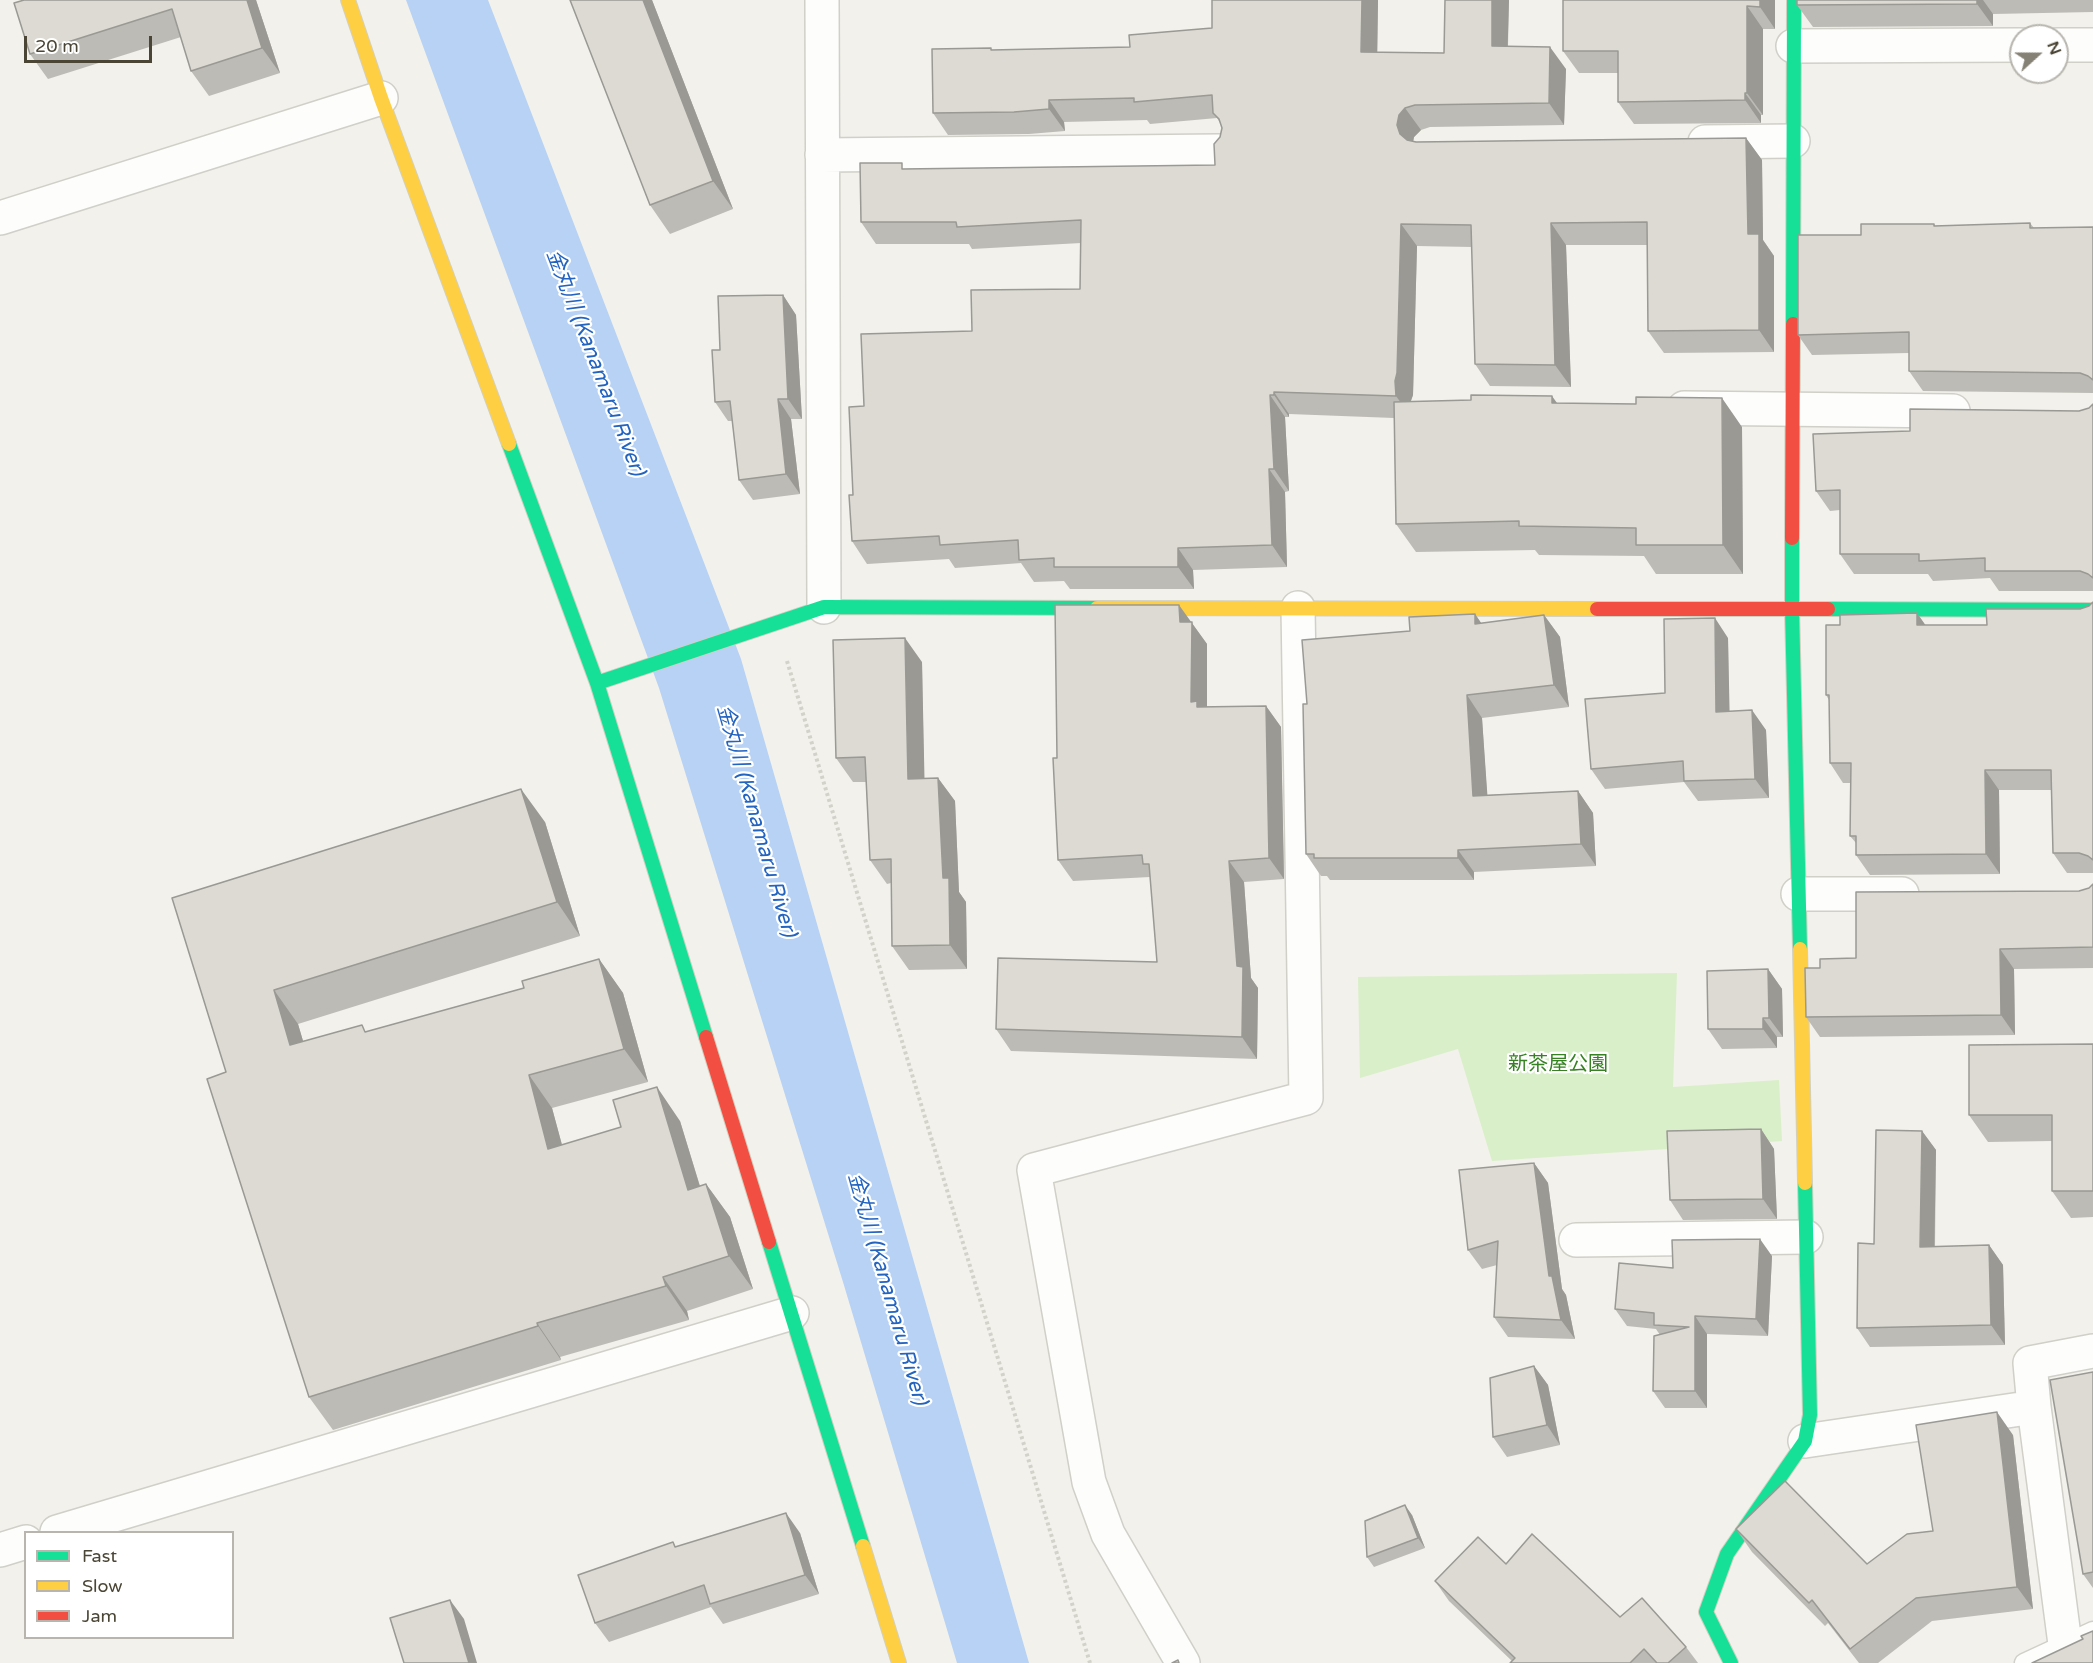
<!DOCTYPE html>
<html>
<head>
<meta charset="utf-8">
<style>
  body { margin:0 }
  #map { position:relative; width:2093px; height:1663px; overflow:hidden; background:#f2f1eb; font-family:"Varela Round",sans-serif }
  canvas { display:block }
  .legend { position:absolute; left:24px; top:1531px; width:210px; height:108px; box-sizing:border-box; background:#fff; border:2px solid #b7b5ae; margin:0; padding:8px 10px; list-style:none; font-size:18px; color:#4a4535 }
  .legend li { display:flex; align-items:center; gap:12px; height:30px }
  .legend b { width:30px; border:2px solid #b7b5ae }
  .north { position:absolute; left:2009px; top:24px; width:60px; height:60px; box-sizing:border-box; background:#fff; border:2px solid #b7b5ae; border-radius:50%; rotate:69deg; font-size:16px; font-weight:700; line-height:24px; text-align:center; color:#4a4535 }
  .north::after { content:''; display:block; margin:auto; width:21px; height:27px; background:#858175; clip-path:polygon(50% 0,100% 100%,50% 72%,0 100%) }
  .scale { position:absolute; left:24px; top:36px; width:128px; height:27px; box-sizing:border-box; border:3px solid #4a4535; border-top:0; padding-left:8px; font-size:18px; line-height:21px; white-space:nowrap; color:#4a4535; -webkit-text-stroke:4px #fff; paint-order:stroke }
</style>
</head>
<body>
<div id="map">
<canvas width="2093" height="1663"></canvas>
<ul class="legend">
<li><b style="height:8px;background:#16e098"></b>Fast</li>
<li><b style="height:8px;background:#ffcf43"></b>Slow</li>
<li><b style="height:8px;background:#f24e42"></b>Jam</li>
</ul>
<div class="north">N</div>
<div class="scale">20 m</div>
</div>
<script>
const context = document.querySelector('canvas').getContext('2d');
context.lineJoin = 'round';
function fillPath(path, color) { context.fillStyle = color; context.fill(path, 'evenodd'); }
const poly = rows => new Path2D(rows.map(r => 'M' + r).join(''));
function strokePath(path, color, width, dash) { context.strokeStyle = color; context.lineWidth = width; context.lineCap = dash ? 'butt' : 'round'; context.setLineDash(dash || []); context.stroke(path); }
function label(font, color, halo, rows, align = 'center') {
  context.font = font + ' "Varela Round","Noto Sans JP",sans-serif'; context.lineWidth = 4.5; context.setLineDash([]); context.textBaseline = 'middle'; context.strokeStyle = halo; context.fillStyle = color; for (const [text, x, y, turn = 0] of rows) {
    context.save(); context.translate(x, y); context.rotate((+turn || 0) * Math.PI / 180); context.textAlign = isNaN(turn) ? turn : align; if (halo) context.strokeText(text, 0, 0); context.fillText(text, 0, 0); context.restore();
  }
}
const green = poly([
  [1677,973,1673,1087,1779,1080,1782,1141,1492,1161,1458,1049,1360,1078,1358,977]
]);
const water = poly([
  [406,0,488,0,741,659,1029,1663,957,1663,843,1282,659,688]
]);
const path = poly([
  [787,661,1090,1663]
]);
const lane = poly([
  [2024,1663,2093,1631]
]);
const street = poly([
  [822,0,824,607],
  [2057,45,2093,45],
  [1793,46,2021,45],
  [1705,142,1793,141],
  [822,155,1219,151],
  [0,218,381,98],
  [1684,408,1953,411],
  [1798,894,1902,894],
  [1576,1240,1806,1237],
  [2034,1407,2030,1363,2093,1351],
  [1805,1441,2034,1407,2065,1644],
  [57,1532,792,1313],
  [0,1550,26,1542],
  [1183,1663,1108,1534,1089,1482,1034,1170,1306,1098,1298,608]
]);
const fast = poly([
  [1793,324,1794,0],
  [509,444,597,683,706,1037],
  [1792,538,1792,609,1800,949],
  [1828,609,2093,610],
  [597,683,824,607,1097,608],
  [769,1242,863,1546],
  [1731,1663,1706,1612,1727,1554,1805,1441,1810,1415,1805,1183]
]);
const slow = poly([
  [348,0,381,98,509,444],
  [1097,608,1597,609],
  [1800,949,1805,1183],
  [863,1546,899,1663]
]);
const jam = poly([
  [1792,538,1793,324],
  [1597,609,1828,609],
  [706,1037,769,1242]
]);
const wall = poly([
  [24,0,256,0,280,73,209,96,191,71,181,37,48,79,30,54],
  [570,0,652,0,733,209,670,234,650,205],
  [1212,0,1378,0,1377,52,1444,53,1445,0,1509,0,1508,46,1566,69,1564,125,1430,127,1421,130,1414,137,1413,142,1746,138,1762,160,1763,240,1774,256,1774,352,1664,353,1648,331,1647,245,1566,245,1571,387,1490,386,1475,364,1472,247,1417,246,1413,395,1411,401,1557,403,1742,427,1743,574,1656,574,1644,556,1539,555,1535,550,1416,552,1396,524,1394,418,1289,414,1289,417,1285,417,1289,491,1285,492,1287,567,1193,570,1194,589,1070,589,1064,581,1034,582,1021,563,955,568,949,559,867,564,852,541,853,495,864,406,972,331,1080,289,1081,243,972,249,969,244,876,244,861,222,907,169,1215,165,1222,128,1221,124,1217,118,1150,124,1147,120,1064,122,1065,131,1029,134,948,135,933,113,992,50,1130,47,1212,28],
  [1563,0,1775,0,1775,29,1763,29,1763,115,1761,115,1761,123,1634,124,1618,102,1618,73,1579,73,1563,51],
  [1797,0,2093,0,2093,12,1993,14,1993,26,1813,27,1797,5],
  [2030,223,2034,228,2093,227,2093,393,1923,391,1909,371,1909,353,1812,355,1798,335,1861,235,1934,224,1935,226],
  [783,295,796,315,802,419,791,419,800,494,753,500,739,480,732,421,728,421,715,402,720,350],
  [2093,404,2093,591,1999,591,1990,578,1933,581,1928,574,1854,574,1840,554,1840,510,1830,511,1816,491,1910,431,2079,411,2089,408],
  [2093,602,2093,873,2067,873,2053,853,2051,790,1999,790,2000,874,1870,875,1856,855,1856,843,1850,836,1851,783,1843,783,1830,763,1829,700,1826,695,1840,625,1917,613,1925,625,1987,625,2080,609,2089,606],
  [1475,614,1481,623,1544,615,1560,637,1569,707,1482,718,1487,795,1578,791,1593,813,1596,866,1474,872,1474,880,1330,880,1327,876,1321,876,1306,854,1307,704,1410,631],
  [1191,622,1207,644,1207,707,1266,706,1281,727,1284,879,1244,882,1251,978,1258,988,1257,1059,1011,1051,996,1029,1157,962,1150,877,1073,881,1058,860,1057,758],
  [1728,638,1729,711,1766,730,1769,798,1698,801,1684,782,1605,789,1591,769,1665,693],
  [922,662,924,778,938,778,955,801,959,892,966,902,967,969,909,970,892,946,891,883,887,884,870,860,866,782,853,782,836,758],
  [545,822,580,936,298,1024,303,1041,367,1032,524,988,599,959,623,993,648,1082,552,1108,562,1145,680,1121,700,1186,706,1184,730,1217,753,1289,687,1311,689,1320,560,1357,561,1360,333,1430,309,1397,226,1072,172,898],
  [2093,884,2093,968,2014,969,2015,1035,1820,1037,1806,1017,1820,968,1856,958,2089,888],
  [1768,969,1782,989,1783,1037,1777,1037,1777,1048,1722,1049,1708,1029],
  [2093,1044,2093,1217,2071,1218,2052,1191,2052,1141,1988,1142,1969,1115],
  [1761,1129,1774,1149,1777,1219,1683,1220,1670,1200],
  [1922,1131,1936,1150,1935,1247,1989,1245,2003,1265,2005,1345,1870,1347,1857,1328,1874,1244],
  [1534,1163,1548,1183,1562,1289,1566,1295,1575,1339,1508,1337,1494,1317,1497,1265,1482,1269,1468,1250],
  [1772,1256,1768,1336,1707,1334,1707,1408,1665,1408,1653,1391,1660,1335,1656,1329,1627,1326,1615,1309,1673,1268],
  [1534,1366,1548,1385,1560,1445,1507,1457,1493,1437],
  [2093,1372,2093,1588,2083,1574],
  [2013,1435,2033,1609,1932,1621,1878,1663,1859,1663,1828,1623,1825,1626,1752,1552,1736,1529,1867,1564,1933,1531],
  [1412,1515,1425,1548,1374,1567,1367,1557],
  [800,1533,819,1594,723,1624,711,1607,609,1642,595,1623,673,1542,676,1547],
  [1506,1564,1620,1617,1686,1647,1698,1663,1510,1663,1512,1661,1449,1601,1435,1581]
]);
const shadedWall = poly([
  [247,0,256,0,280,73,262,48],
  [643,0,652,0,733,209,713,181],
  [1362,0,1378,0,1377,74,1361,52],
  [1492,0,1509,0,1507,68,1492,46],
  [1760,0,1775,0,1775,29,1760,7],
  [1977,0,1983,0,1993,14,1993,26,1977,4],
  [1747,6,1763,29,1763,115,1747,93],
  [1550,47,1566,69,1564,125,1549,103],
  [1745,93,1761,115,1761,123,1745,100],
  [1049,100,1064,122,1065,131,1049,109],
  [1405,108,1421,130,1414,137,1412,147,1400,134,1397,125,1399,115],
  [1746,138,1762,160,1763,240,1774,256,1774,352,1759,330,1748,234],
  [1551,223,1566,245,1571,387,1555,365],
  [1401,224,1417,246,1413,395,1410,403,1412,418,1396,396,1395,381],
  [783,295,796,315,802,419,788,399],
  [1274,392,1289,414,1289,417,1274,395],
  [1270,395,1285,417,1289,491,1274,469],
  [1552,396,1572,424,1552,403],
  [1722,398,1742,427,1743,574,1723,545],
  [778,399,791,419,800,494,786,474],
  [1269,469,1285,492,1287,567,1272,545],
  [1178,548,1193,570,1194,589,1178,567],
  [1179,605,1207,644,1207,715,1191,702,1180,622],
  [1917,613,1931,633,1917,625],
  [1475,614,1490,636,1475,624],
  [1544,615,1560,637,1569,707,1554,685],
  [1715,618,1728,638,1730,731,1716,712],
  [905,638,922,662,925,803,908,779],
  [1467,695,1482,718,1489,818,1473,796],
  [1266,706,1281,727,1284,879,1269,858],
  [1752,710,1766,730,1769,798,1755,779],
  [1985,770,1999,790,2000,874,1986,854],
  [938,778,955,801,959,892,966,902,967,969,950,945,943,878],
  [521,789,545,822,580,936,557,902],
  [1578,791,1593,813,1596,866,1581,844],
  [1458,850,1474,872,1474,880,1458,858],
  [1229,861,1244,882,1251,978,1258,988,1257,1059,1242,1037],
  [2000,949,2014,969,2015,1035,2001,1015],
  [599,959,623,993,648,1082,624,1049],
  [1768,969,1782,989,1783,1037,1769,1018],
  [274,990,298,1024,314,1078,290,1045],
  [1763,1018,1777,1037,1777,1048,1763,1029],
  [529,1075,552,1108,572,1182,548,1149],
  [657,1087,680,1121,711,1223,688,1190],
  [1761,1129,1774,1149,1777,1219,1763,1199],
  [1922,1131,1936,1150,1934,1267,1920,1247],
  [1534,1163,1548,1183,1562,1289,1566,1295,1575,1339,1561,1320,1549,1276],
  [706,1184,730,1217,753,1289,729,1256],
  [1760,1239,1772,1256,1768,1336,1756,1319],
  [1989,1245,2003,1265,2005,1345,1991,1325],
  [663,1277,687,1311,689,1320,666,1286],
  [1695,1316,1707,1334,1707,1408,1695,1391],
  [537,1323,560,1357,561,1360,538,1326],
  [1534,1366,1548,1385,1560,1445,1547,1425],
  [1997,1412,2013,1435,2033,1609,2017,1587],
  [1405,1505,1412,1515,1425,1548,1418,1538],
  [786,1513,800,1533,819,1594,805,1575],
  [450,1600,464,1619,477,1663,469,1663]
]);
const building = poly([
  [24,0,247,0,262,48,191,71,172,9,30,54,14,3,24,0],
  [570,0,643,0,713,181,650,205,570,0],
  [1212,0,1362,0,1361,52,1444,53,1445,0,1492,0,1492,46,1550,47,1549,103,1415,105,1405,108,1399,115,1397,125,1400,134,1407,140,1416,142,1746,138,1748,234,1759,234,1759,330,1648,331,1647,222,1551,223,1555,365,1475,364,1471,225,1401,224,1397,373,1395,381,1396,396,1274,392,1274,395,1270,395,1274,469,1269,469,1272,545,1178,548,1178,567,1054,567,1054,558,1019,560,1018,540,940,545,939,536,852,541,849,495,853,495,849,407,864,406,861,334,972,331,971,290,1080,289,1081,220,957,227,956,222,861,222,860,163,902,163,902,169,1215,165,1214,144,1220,137,1222,128,1219,119,1213,113,1212,95,1134,102,1134,98,1049,100,1049,109,1014,112,933,113,932,49,991,48,991,50,1130,47,1129,35,1212,28,1212,0],
  [1563,0,1760,0,1760,7,1747,6,1747,93,1745,93,1745,100,1618,102,1618,51,1563,51,1563,0],
  [1797,0,1977,0,1977,4,1797,5,1797,0],
  [2030,223,2030,228,2093,227,2093,380,2088,376,2080,373,1909,371,1909,332,1798,335,1798,235,1861,235,1861,224,1934,224,1934,226,2030,223],
  [783,295,788,399,778,399,786,474,739,480,730,401,715,402,712,350,720,350,718,296,783,295],
  [1471,395,1552,396,1552,403,1636,404,1636,397,1722,398,1723,545,1636,545,1636,528,1519,526,1519,521,1396,524,1394,402,1471,400,1471,395],
  [2093,404,2093,578,2088,574,2080,571,1985,571,1985,558,1919,561,1919,554,1840,554,1840,490,1816,491,1813,434,1910,431,1910,409,2079,411,2089,408,2093,404],
  [2093,602,2093,860,2088,856,2079,853,2053,853,2051,770,1985,770,1986,854,1856,855,1856,836,1850,836,1851,763,1830,763,1829,695,1826,695,1826,625,1840,625,1840,615,1917,613,1917,625,1987,625,1986,609,2080,609,2089,606,2093,602],
  [1055,605,1179,605,1180,622,1192,622,1191,702,1197,701,1197,707,1266,706,1269,858,1229,861,1237,966,1243,967,1242,1037,996,1029,998,958,1157,962,1149,864,1143,864,1142,855,1058,860,1053,758,1057,758,1055,605],
  [1475,614,1475,624,1544,615,1554,685,1467,695,1473,796,1578,791,1581,844,1458,850,1458,858,1314,858,1314,854,1306,854,1303,704,1307,704,1302,640,1410,631,1409,617,1475,614],
  [1715,618,1716,712,1752,710,1755,779,1684,781,1683,761,1591,769,1585,699,1665,693,1664,619,1715,618],
  [905,638,908,779,938,778,943,878,949,878,950,945,892,946,891,859,870,860,865,757,836,758,833,640,905,638],
  [521,789,557,902,274,990,290,1045,362,1025,365,1032,524,988,522,981,599,959,624,1049,529,1075,548,1149,621,1127,613,1100,657,1087,688,1190,706,1184,729,1256,663,1277,666,1286,537,1323,538,1326,309,1397,207,1079,226,1072,172,898,521,789],
  [2093,884,2093,947,2000,949,2001,1015,1806,1017,1805,968,1820,968,1820,959,1856,958,1856,892,2079,891,2089,888,2093,884],
  [1768,969,1769,1018,1763,1018,1763,1029,1708,1029,1707,971,1768,969],
  [2093,1044,2093,1191,2052,1191,2052,1115,1969,1115,1969,1045,2093,1044],
  [1761,1129,1763,1199,1670,1200,1667,1131,1761,1129],
  [1876,1130,1922,1131,1920,1247,1989,1245,1991,1325,1857,1328,1858,1243,1874,1244,1876,1130],
  [1534,1163,1549,1276,1552,1276,1561,1320,1494,1317,1498,1241,1468,1250,1459,1170,1534,1163],
  [1760,1239,1756,1319,1695,1316,1695,1391,1653,1391,1654,1336,1689,1327,1654,1325,1654,1313,1615,1309,1619,1263,1673,1268,1672,1240,1760,1239],
  [1534,1366,1547,1425,1493,1437,1490,1378,1534,1366],
  [2093,1372,2093,1572,2083,1574,2050,1380,2093,1372],
  [1997,1412,2017,1587,1916,1598,1850,1649,1812,1600,1809,1603,1736,1529,1785,1481,1867,1564,1907,1534,1933,1531,1916,1425,1997,1412],
  [1405,1505,1418,1538,1367,1557,1365,1521,1405,1505],
  [786,1513,805,1575,710,1604,704,1585,595,1623,578,1575,673,1542,675,1547,786,1513],
  [1532,1534,1620,1617,1642,1598,1686,1647,1668,1663,1657,1663,1644,1649,1630,1663,1510,1663,1515,1658,1435,1581,1478,1537,1506,1564,1532,1534],
  [450,1600,469,1663,404,1663,390,1618,450,1600],
  [2093,1631,2093,1663,2032,1663,2083,1639,2081,1636,2093,1631],
  [1178,1660,1179,1663,1172,1663,1178,1660]
]);
const parkNames = [
  ["新茶屋公園",1558,1065]
];
const waterNames = [
  ["金丸川 (Kanamaru River)",595,363,69],
  ["金丸川 (Kanamaru River)",756,821,74],
  ["金丸川 (Kanamaru River)",887,1289,74]
];
fillPath(green, '#d9efc9');
fillPath(water, '#b7d2f4');
strokePath(lane, '#d0cfc8', 21);
strokePath(street, '#d0cfc8', 36);
strokePath(fast, '#d2d0c1', 16);
strokePath(slow, '#d2d0c1', 16);
strokePath(jam, '#d2d0c1', 16);
strokePath(path, '#d2d1ca', 4, [3, 3]);
strokePath(lane, '#fdfdfc', 18);
strokePath(street, '#fdfdfc', 33);
strokePath(fast, '#16e098', 14);
strokePath(slow, '#ffcf43', 14);
strokePath(jam, '#f24e42', 14);
fillPath(wall, '#bdbbb5');
fillPath(shadedWall, '#9a9994');
fillPath(building, '#dcdad3');
strokePath(building, '#9a9994', 1.5);
label('20px', '#368222', '#fff', parkNames);
label('italic 21px', '#2364c1', '#fff', waterNames);
</script>
</body>
</html>
